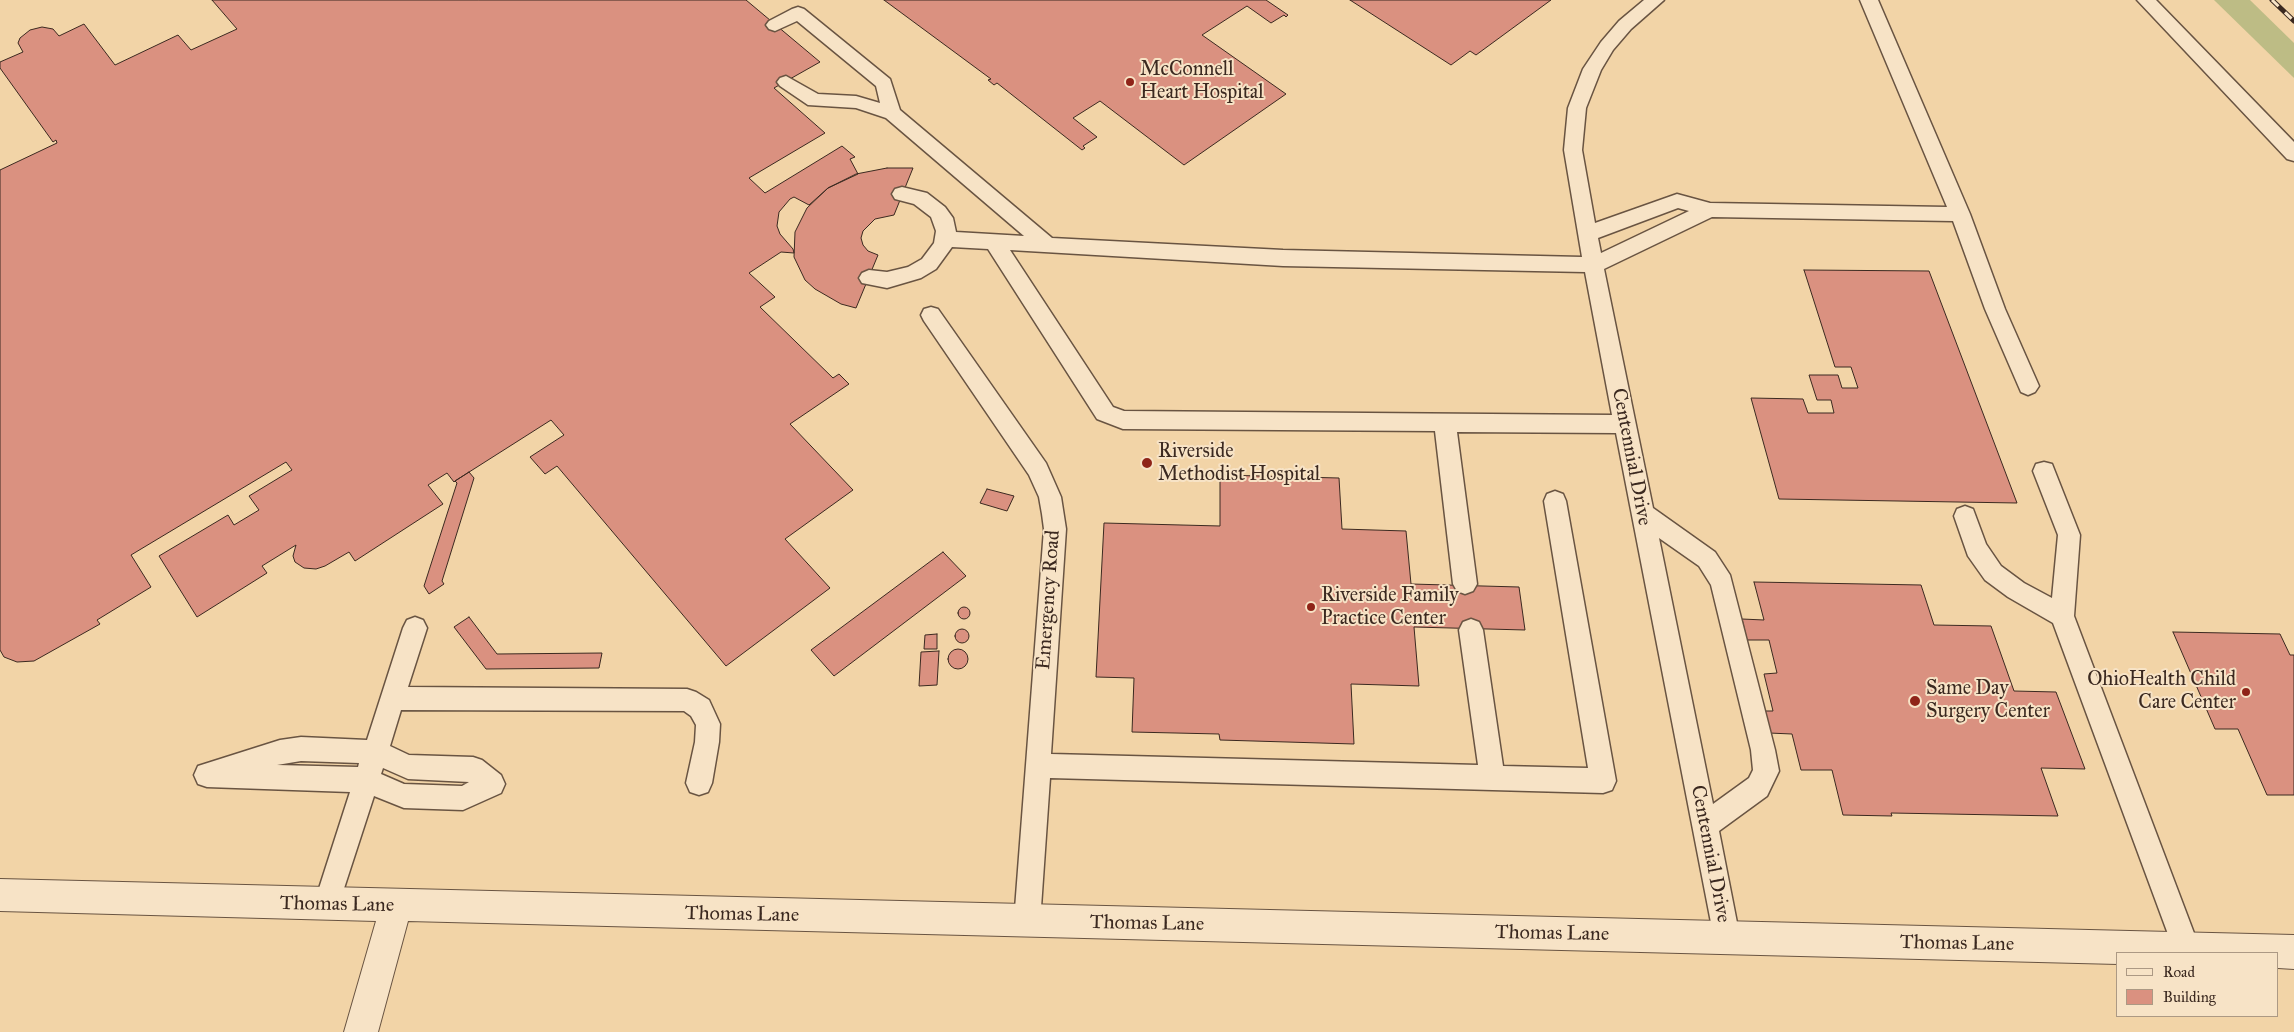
<!DOCTYPE html>
<html>
<head>
<meta charset="utf-8">
<style>
  body { margin:0 }
  #map { position:relative; width:2294px; height:1032px; overflow:hidden; background:#f2d4a7; font-family:"IM FELL Great Primer",serif }
  canvas { display:block }
  .legend { position:absolute; left:2116px; top:952px; width:162px; height:65px; box-sizing:border-box; background:#f7e3c6; border:1px solid #ac9984; margin:0; padding:6px 9px; list-style:none; font-size:15px; color:#3b2920 }
  .legend li { display:flex; align-items:center; gap:10px; height:25px }
  .legend b { width:25px; border:1px solid #ac9984 }
</style>
</head>
<body>
<div id="map">
<canvas width="2294" height="1032"></canvas>
<ul class="legend">
<li><b style="height:6px;background:#f7e3c6"></b>Road</li>
<li><b style="height:14px;background:#da9180"></b>Building</li>
</ul>
</div>
<script>
const context = document.querySelector('canvas').getContext('2d');
context.lineJoin = 'round';
function fillPath(path, color) { context.fillStyle = color; context.fill(path, 'evenodd'); }
const poly = rows => new Path2D(rows.map(r => 'M' + r).join(''));
function strokePath(path, color, width, dash) { context.strokeStyle = color; context.lineWidth = width; context.lineCap = dash ? 'butt' : 'round'; context.setLineDash(dash || []); context.stroke(path); }
function label(font, color, halo, rows, align = 'center') {
  context.font = font + ' "IM FELL Great Primer",serif'; context.lineWidth = 4; context.setLineDash([]); context.textBaseline = 'middle'; context.strokeStyle = halo; context.fillStyle = color; for (const [text, x, y, turn = 0] of rows) {
    context.save(); context.translate(x, y); context.rotate((+turn || 0) * Math.PI / 180); context.textAlign = isNaN(turn) ? turn : align; if (halo) context.strokeText(text, 0, 0); context.fillText(text, 0, 0); context.restore();
  }
}
const green = poly([
  [2214,0,2250,0,2294,43,2294,78]
]);
const building = poly([
  [212,0,746,0,820,62,774,88,825,133,749,178,765,193,842,146,855,157,850,159,858,174,828,188,809,205,794,197,790,199,779,212,777,226,780,234,793,249,794,253,781,252,749,273,775,297,760,307,833,378,839,374,849,384,790,424,853,490,785,539,830,588,726,666,557,466,545,474,530,457,564,435,551,420,455,481,454,482,447,473,428,485,443,504,355,561,349,552,325,566,316,569,304,568,295,562,293,556,296,545,262,566,267,573,197,617,159,556,228,515,234,525,259,510,249,496,292,470,286,462,131,555,151,587,97,620,100,624,34,661,17,662,4,657,0,650,0,170,57,143,56,140,53,142,0,68,0,62,23,52,18,43,20,38,30,30,42,27,53,29,59,36,84,24,115,65,178,35,191,50,237,29,212,0],
  [884,0,1266,0,1288,15,1286,17,1284,15,1271,23,1247,6,1202,35,1286,94,1184,165,1100,101,1073,118,1097,137,1083,146,1085,148,1082,150,997,83,994,85,988,80,991,79,884,0],
  [1350,0,1551,0,1476,55,1470,51,1451,65,1350,0],
  [887,168,913,168,894,215,875,219,863,231,861,238,863,245,868,251,878,255,856,308,841,304,815,289,805,280,794,257,795,232,807,208,828,188,856,174,887,168],
  [1804,270,1929,271,2017,503,1779,499,1751,398,1803,399,1808,413,1834,413,1831,400,1817,400,1809,375,1838,375,1842,388,1858,388,1851,367,1835,367,1804,270],
  [469,472,474,478,442,581,444,584,429,594,424,586,457,483,455,481,469,472],
  [1220,475,1339,478,1342,529,1406,531,1411,584,1519,587,1525,630,1414,627,1419,686,1351,684,1354,744,1220,740,1219,734,1132,732,1134,678,1096,677,1104,523,1220,526,1220,475],
  [987,489,1014,496,1007,511,980,503,987,489],
  [943,552,966,576,834,676,811,650,943,552],
  [1754,582,1921,585,1934,625,1991,626,2014,691,2056,692,2085,769,2041,768,2058,816,1891,813,1892,816,1843,815,1832,770,1801,770,1792,734,1769,733,1763,711,1773,711,1764,674,1777,673,1769,640,1747,640,1742,619,1764,620,1754,582],
  '958 613a6 6 0 1 1 12 0a6 6 0 1 1-12 0Z',
  [469,617,497,654,602,653,599,668,486,669,454,627,469,617],
  '955 636a7 7 0 1 1 14 0a7 7 0 1 1-14 0Z',
  [2173,632,2280,634,2290,655,2294,655,2294,795,2267,795,2238,729,2215,729,2173,632],
  [937,634,937,649,924,649,925,635,937,634],
  '948 659a10 10 0 1 1 20 0a10 10 0 1 1-20 0Z',
  [939,651,937,685,919,686,921,652,939,651]
]);
const lane = poly([
  [1644,0,1664,0,1631,29,1613,50,1601,70,1586,108,1582,150,1595,223,1677,194,1710,203,1947,207,1860,0,1878,0,1970,214,2005,309,2039,386,2035,392,2028,395,2021,392,1985,309,1953,221,1712,217,1604,269,1653,508,1715,552,1730,575,1775,750,1779,771,1767,796,1719,831,1740,938,1736,947,1727,951,1718,947,1714,938,1616,433,1457,432,1477,584,1473,591,1465,594,1457,591,1453,584,1435,431,1123,429,1097,419,988,249,952,247,936,269,921,278,887,288,862,283,859,278,862,273,869,270,887,272,908,267,922,259,934,243,936,231,931,217,914,204,895,199,892,194,895,189,902,187,927,193,945,207,953,218,956,232,1024,236,886,118,856,108,808,105,780,86,777,82,780,78,786,76,818,94,856,96,880,103,876,86,797,21,775,31,769,29,766,25,769,21,792,9,798,7,804,9,890,79,900,110,1052,238,1283,250,1582,257,1564,150,1568,108,1583,69,1601,42,1619,21,1644,0],
  [1678,208,1689,211,1601,253,1598,238,1678,208],
  [1010,250,1283,266,1585,272,1612,415,1124,411,1113,407,1010,250],
  [1659,538,1699,566,1711,585,1751,750,1753,770,1749,778,1713,804,1659,538],
  [2137,0,2156,0,2294,142,2294,161,2287,159,2137,0],
  [931,307,938,309,1046,463,1061,497,1066,529,1051,754,1478,765,1459,630,1463,622,1471,619,1479,622,1483,630,1503,766,1588,768,1544,501,1547,494,1555,491,1563,494,1566,501,1616,781,1612,790,1603,793,1050,778,1040,922,1036,931,1027,935,1018,931,1014,922,1044,529,1042,514,1039,497,1029,475,924,321,921,315,924,309,931,307],
  [2044,462,2052,464,2080,535,2074,616,2200,949,2199,953,2175,953,2053,623,2008,597,1985,580,1968,556,1954,516,1957,509,1965,506,1973,509,1986,544,2001,566,2024,583,2052,598,2058,535,2033,471,2036,464,2044,462],
  [415,617,423,620,427,628,408,687,687,689,696,692,709,700,720,724,719,742,712,783,708,792,699,795,690,792,686,783,695,742,696,725,691,716,684,711,401,710,390,746,409,755,473,757,482,760,501,775,505,784,501,793,463,810,404,808,374,796,336,913,327,917,318,913,314,904,350,792,207,787,198,784,194,775,198,766,280,740,301,737,367,740,403,628,407,620,415,617],
  [301,761,359,763,358,767,277,765,301,761],
  [383,768,408,779,469,782,462,786,404,784,381,774,383,768]
]);
const street = poly([
  [0,879,2294,935,2294,969,2278,968,2278,953,2118,953,2118,964,408,921,378,1032,344,1032,376,921,0,911,0,879]
]);
const rail = poly([
  [2272,0,2294,21]
]);
const markers = [
  [1130,82,5,"#8f2418"],
  [1147,463,6,"#8f2418"],
  [1311,607,5,"#8f2418"],
  [2246,692,5,"#8f2418"],
  [1915,701,6,"#8f2418"]
];
const poiNames = [
  ["McConnell",1140,70],
  ["Heart Hospital",1140,93],
  ["Riverside",1158,452],
  ["Methodist Hospital",1158,475],
  ["Riverside Family",1321,596],
  ["Practice Center",1321,619],
  ["OhioHealth Child",2236,680,"right"],
  ["Care Center",2236,703,"right"],
  ["Same Day",1926,689],
  ["Surgery Center",1926,712]
];
const streetNames = [
  ["Centennial Drive",1631,457,79],
  ["Emergency Road",1049,600,-86],
  ["Centennial Drive",1710,854,79],
  ["Thomas Lane",337,905,1],
  ["Thomas Lane",742,915,1],
  ["Thomas Lane",1147,924,1],
  ["Thomas Lane",1552,934,1],
  ["Thomas Lane",1957,944,1]
];
fillPath(green, '#bdbc85');
fillPath(building, '#da9180');
strokePath(building, '#3b2920', 1);
strokePath(lane, '#695442', 3);
strokePath(street, '#695442', 2);
fillPath(lane, '#f7e3c6');
fillPath(street, '#f7e3c6');
strokePath(rail, '#3b2920', 5);
strokePath(rail, '#f7e3c6', 3, [9]);
for (const [x, y, r, color] of markers) { const dot = new Path2D(); dot.arc(x, y, r, 0, 2 * Math.PI); context.fillStyle = color; context.fill(dot); strokePath(dot, '#f7e3c6', 2); }
label('20px', '#3b2920', '#f7e3c6', poiNames, 'left');
label('20px', '#3b2920', '#f7e3c6', streetNames);
</script>
</body>
</html>
